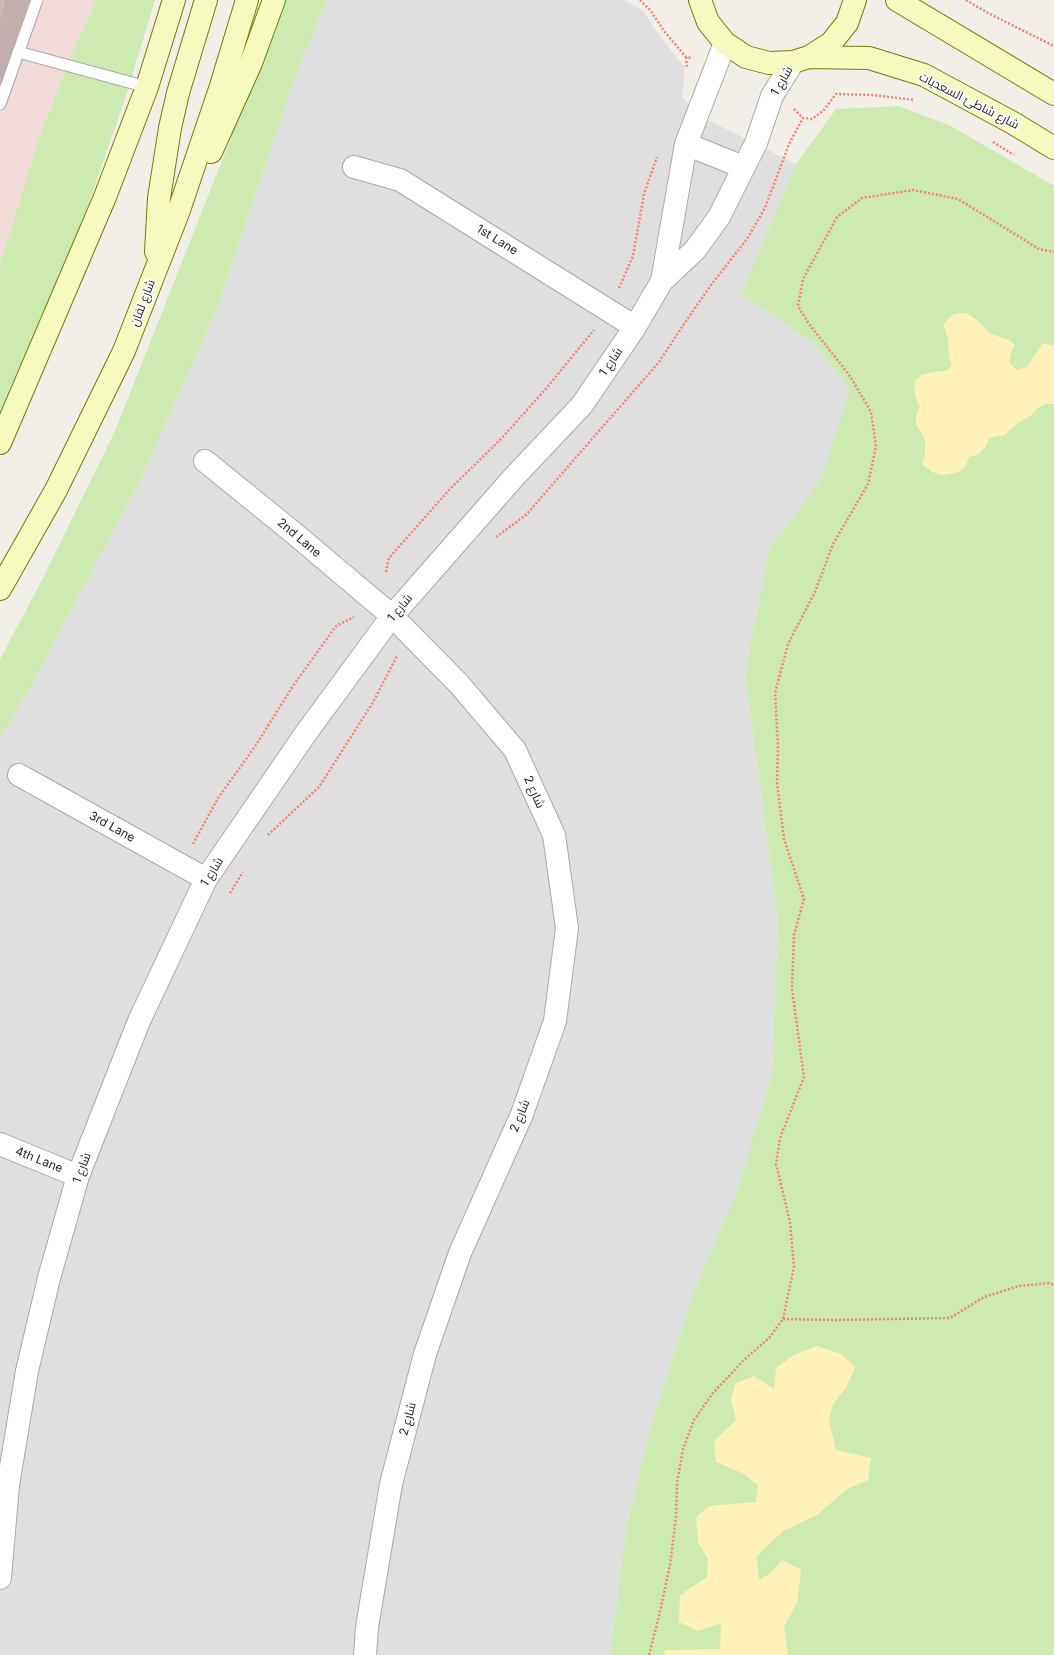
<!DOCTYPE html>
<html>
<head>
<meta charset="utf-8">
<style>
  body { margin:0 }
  canvas { display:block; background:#f2efe9 }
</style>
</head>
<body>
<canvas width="1054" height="1655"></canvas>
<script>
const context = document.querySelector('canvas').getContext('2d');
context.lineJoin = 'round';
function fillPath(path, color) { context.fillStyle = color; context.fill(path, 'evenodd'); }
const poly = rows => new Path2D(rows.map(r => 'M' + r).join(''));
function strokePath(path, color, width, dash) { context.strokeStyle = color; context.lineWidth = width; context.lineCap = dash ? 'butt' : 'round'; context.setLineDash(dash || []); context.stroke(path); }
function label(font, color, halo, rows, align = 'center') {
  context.font = font + ' Inter,Cairo,sans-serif'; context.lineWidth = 3.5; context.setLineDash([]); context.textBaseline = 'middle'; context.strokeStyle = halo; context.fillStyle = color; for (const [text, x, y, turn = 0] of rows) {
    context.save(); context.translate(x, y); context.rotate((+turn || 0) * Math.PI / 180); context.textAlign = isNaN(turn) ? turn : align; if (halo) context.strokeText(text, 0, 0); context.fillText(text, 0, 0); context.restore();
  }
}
const residential = poly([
  [327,0,624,0,643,11,664,42,685,67,682,96,698,115,796,164,741,294,814,343,850,390,821,479,769,550,745,674,778,920,772,1074,737,1191,693,1294,651,1425,627,1525,610,1655,0,1655,0,738,25,697,139,483,219,304,296,74]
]);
const commercial = poly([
  [0,0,96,0,67,66,40,135,0,264]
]);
const grass = poly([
  [96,0,155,0,125,99,87,208,47,308,0,413,0,264,40,135,67,66],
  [274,0,327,0,296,74,219,304,139,483,25,697,0,738,0,659,42,580,115,431,229,143],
  [899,106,951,126,1054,186,1054,1655,610,1655,627,1525,651,1425,693,1294,737,1191,772,1074,778,920,745,674,769,550,821,479,850,390,814,343,741,294,796,164,836,109]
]);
const sand = poly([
  [966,313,980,322,989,333,1009,340,1015,345,1011,352,1009,362,1016,370,1027,367,1043,343,1054,346,1054,404,1045,404,1038,408,1030,416,1014,426,1005,435,989,438,987,445,979,454,969,457,966,466,959,472,942,475,932,472,922,464,925,454,925,439,916,424,916,416,920,406,916,399,914,389,916,380,923,374,948,370,952,366,949,357,948,339,944,326,945,322,954,314],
  [817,1346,841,1354,855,1367,846,1388,833,1404,829,1421,836,1450,871,1458,868,1480,847,1489,817,1515,783,1531,756,1557,759,1580,768,1575,782,1560,801,1570,797,1603,784,1626,788,1655,664,1655,665,1650,720,1649,721,1623,698,1631,679,1622,680,1595,707,1577,708,1559,698,1542,696,1517,709,1506,756,1502,758,1485,742,1473,716,1462,714,1441,736,1420,731,1401,735,1384,754,1376,774,1389,776,1368,794,1355]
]);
const shadow = poly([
  [0,0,30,0,0,86]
]);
const building = poly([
  [0,0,6,0,0,18,0,0]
]);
const path = poly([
  [640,0,651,11,664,31,686,57,692,58],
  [966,0,988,13,1054,46],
  [686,57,687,69],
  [794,109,803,118,812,119,823,111,836,94,874,95,914,100],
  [993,142,1014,155],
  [619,288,633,256,644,194,657,157],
  [496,537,526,515,659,362,686,321,711,285,747,239,765,208,789,144,803,118],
  [386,572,389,558,449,490,501,439,544,391,594,330],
  [268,835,319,787,372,704,397,656],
  [193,844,218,798,254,748,293,686,336,626,354,617],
  [230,893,243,872],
  [783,1319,834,1320,950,1318,984,1297,1019,1286,1049,1283,1054,1285],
  [649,1655,659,1616,670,1565,676,1517,677,1483,683,1449,694,1420,713,1393,745,1359,769,1338,783,1319,794,1267,790,1222,776,1164,780,1138,804,1077,792,989,794,935,804,899,784,839,777,783,778,746,775,693,788,644,815,592,833,544,868,484,876,446,871,412,850,376,809,324,798,306,803,279,837,217,862,198,913,190,958,199,1039,249,1054,252]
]);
const lane = poly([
  [18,52,147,87],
  [0,104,37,0]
]);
const street = poly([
  [686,144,743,167],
  [354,167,400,180,635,327],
  [662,281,686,144,725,43],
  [205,461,295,534,392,616,459,684,515,750,554,835,567,928,555,1021,522,1114,460,1253,425,1354,391,1484,367,1627,365,1655],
  [19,775,206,879],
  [0,1144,78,1176],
  [0,1578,8,1485,27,1371,49,1278,78,1176,139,1021,206,879,306,733,392,616,514,477,582,405,635,327,662,281,695,250,719,217,756,143,772,96,793,62]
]);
const secondary = poly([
  [700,0,708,22,725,43,746,57,769,63,793,62,809,57,831,43,847,23,855,0],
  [897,0,1054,94],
  [809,57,869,58,924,75,1013,123,1054,148],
  [211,152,251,63,274,0],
  [156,252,159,198,170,128,178,93,206,0],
  [0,443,105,197,147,87,174,0],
  [0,589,56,490,124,351,178,213,221,86,247,0]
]);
const streetNames = [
  ["شارع 1",782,81,-60],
  ["شارع شاطئ السعديات",969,101,27],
  ["1st Lane",497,240,32],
  ["شارع لفان",143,303,-69],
  ["شارع 1",611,362,-56],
  ["2nd Lane",299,538,40],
  ["شارع 1",400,608,-50],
  ["شارع 2",534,792,66],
  ["3rd Lane",112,827,29],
  ["شارع 1",212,872,-58],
  ["شارع 2",520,1116,-68],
  ["4th Lane",39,1160,22],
  ["شارع 1",82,1168,-70],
  ["شارع 2",408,1419,-75]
];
fillPath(residential, '#e0dfdf');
fillPath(commercial, '#f2dad9');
fillPath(grass, '#cdebb0');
fillPath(sand, '#fff1ba');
fillPath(shadow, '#0003');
fillPath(building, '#c7bfb8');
strokePath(building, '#c4b6ab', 1);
strokePath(lane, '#a9a9a9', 13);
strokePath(street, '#a9a9a9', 24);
strokePath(secondary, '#707d05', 24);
strokePath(path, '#fa8072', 2.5, [2, 2]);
strokePath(lane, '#fff', 11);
strokePath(street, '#fff', 22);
strokePath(secondary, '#f7fabf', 22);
label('12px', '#222', '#fff', streetNames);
</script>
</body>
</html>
